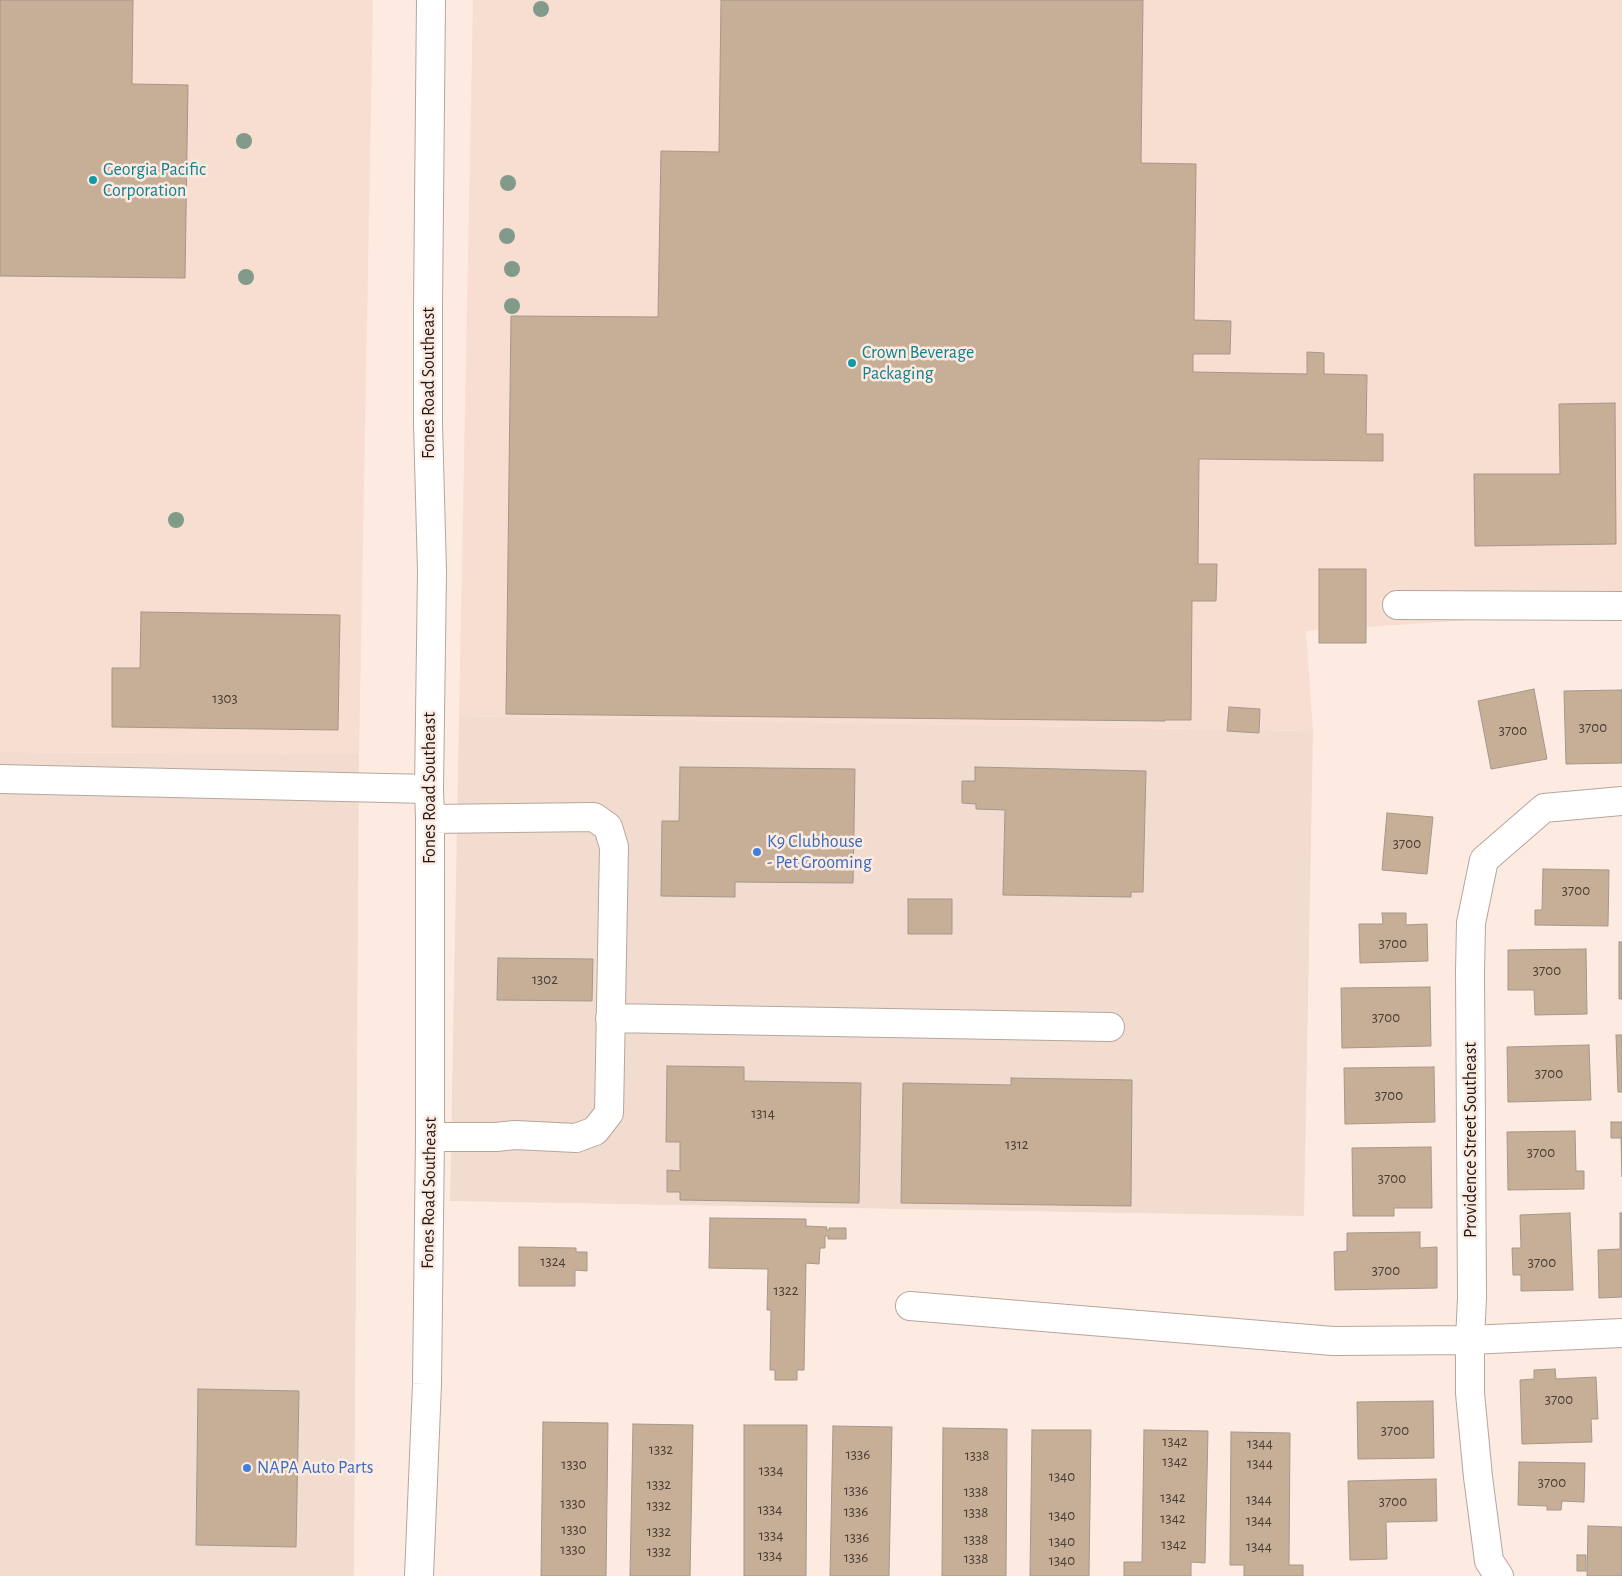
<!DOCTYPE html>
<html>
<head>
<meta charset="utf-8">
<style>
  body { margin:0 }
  canvas { display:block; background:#fdebe2 }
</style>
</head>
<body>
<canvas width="1622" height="1576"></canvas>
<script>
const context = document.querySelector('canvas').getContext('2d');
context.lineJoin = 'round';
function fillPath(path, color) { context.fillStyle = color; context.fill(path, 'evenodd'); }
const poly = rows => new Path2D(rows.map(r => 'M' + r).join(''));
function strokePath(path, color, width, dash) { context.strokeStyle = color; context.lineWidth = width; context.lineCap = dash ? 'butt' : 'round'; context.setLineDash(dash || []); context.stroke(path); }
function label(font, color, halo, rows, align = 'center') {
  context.font = font + ' "Alegreya Sans",sans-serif'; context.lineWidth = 5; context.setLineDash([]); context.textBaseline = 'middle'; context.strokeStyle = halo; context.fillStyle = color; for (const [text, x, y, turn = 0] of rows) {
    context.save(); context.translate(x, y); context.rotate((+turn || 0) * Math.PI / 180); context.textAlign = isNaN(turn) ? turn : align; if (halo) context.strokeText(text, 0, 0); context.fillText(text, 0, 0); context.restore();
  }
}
const commercial = poly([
  [459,716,1313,731,1304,1216,450,1201],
  [0,752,359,754,354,1576,0,1576]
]);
const built = poly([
  [0,0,373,0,359,754,0,752],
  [473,0,1622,0,1622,610,1306,631,1313,731,459,716]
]);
const building = poly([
  [0,0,133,0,132,84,188,85,185,278,0,276,0,0],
  [721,0,1143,0,1141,163,1196,164,1194,320,1231,321,1230,354,1193,354,1193,372,1307,374,1307,352,1324,353,1324,374,1367,375,1366,434,1383,434,1383,461,1199,459,1198,564,1217,564,1216,601,1192,601,1191,720,1165,720,1165,721,506,714,511,316,658,317,661,151,719,152,721,0],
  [1615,403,1616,544,1475,546,1474,474,1560,474,1559,404,1615,403],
  [1319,569,1366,569,1366,643,1319,643,1319,569],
  [141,612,340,615,338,730,112,727,112,668,140,668,141,612],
  [1534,689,1547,759,1491,769,1478,701,1534,689],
  [1622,690,1622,763,1566,764,1564,691,1622,690],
  [1229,707,1260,709,1259,733,1227,731,1229,707],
  [680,767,855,769,853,883,735,882,735,897,661,896,662,821,679,821,680,767],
  [975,767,1146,771,1143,892,1131,892,1131,897,1003,895,1005,810,976,809,976,804,962,803,962,781,975,781,975,767],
  [1387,813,1433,817,1427,874,1382,870,1387,813],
  [1543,869,1609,870,1608,926,1535,925,1535,910,1542,910,1543,869],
  [908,899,952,899,952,934,908,934,908,899],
  [1382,913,1406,913,1406,925,1427,924,1428,961,1360,963,1359,924,1383,924,1382,913],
  [1619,942,1622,942,1622,999,1619,999,1619,942],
  [1586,949,1587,1014,1535,1015,1534,990,1508,990,1508,950,1586,949],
  [498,958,593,959,592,1001,497,1000,498,958],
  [1430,987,1431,1046,1342,1048,1341,988,1430,987],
  [1616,1035,1622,1035,1622,1092,1618,1092,1616,1035],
  [1589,1045,1591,1100,1508,1102,1507,1047,1589,1045],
  [667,1066,744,1067,744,1081,861,1083,859,1203,680,1200,680,1192,667,1192,667,1170,680,1171,680,1142,666,1142,667,1066],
  [1434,1067,1435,1122,1345,1124,1344,1068,1434,1067],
  [1011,1078,1132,1080,1131,1206,901,1203,903,1083,1011,1085,1011,1078],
  [1611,1122,1622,1122,1622,1177,1621,1138,1611,1138,1611,1122],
  [1575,1131,1576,1171,1584,1171,1584,1189,1508,1190,1507,1132,1575,1131],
  [1431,1147,1432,1208,1394,1208,1394,1216,1353,1216,1352,1148,1431,1147],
  [1570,1213,1573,1290,1521,1291,1521,1275,1513,1275,1512,1248,1521,1248,1520,1215,1570,1213],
  [1620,1213,1622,1213,1622,1297,1599,1298,1598,1250,1620,1249,1620,1213],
  [710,1218,806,1219,806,1226,827,1227,826,1230,829,1230,829,1228,846,1228,846,1239,828,1239,828,1236,825,1236,825,1248,820,1248,819,1264,806,1263,804,1370,797,1370,797,1380,775,1380,775,1370,770,1370,771,1310,767,1310,768,1269,709,1268,710,1218],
  [1420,1232,1420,1248,1437,1247,1437,1288,1335,1290,1334,1252,1347,1251,1347,1233,1420,1232],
  [519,1247,576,1248,576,1252,587,1252,587,1271,575,1270,575,1286,519,1286,519,1247],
  [1555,1369,1556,1379,1596,1377,1598,1419,1591,1419,1592,1442,1522,1444,1520,1380,1534,1379,1534,1370,1555,1369],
  [198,1389,299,1391,296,1547,196,1545,198,1389],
  [1433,1401,1434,1458,1358,1459,1357,1402,1433,1401],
  [543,1422,608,1423,606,1576,541,1576,543,1422],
  [633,1424,693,1425,690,1576,630,1576,633,1424],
  [744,1425,807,1425,806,1576,744,1576,744,1425],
  [833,1426,892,1427,889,1576,830,1576,833,1426],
  [943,1428,1007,1429,1006,1576,942,1576,943,1428],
  [1032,1430,1091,1430,1089,1576,1030,1576,1032,1430],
  [1144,1430,1208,1431,1205,1563,1191,1562,1191,1576,1124,1576,1124,1562,1142,1562,1144,1430],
  [1231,1432,1290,1433,1289,1565,1303,1565,1303,1576,1244,1576,1244,1565,1230,1565,1231,1432],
  [1519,1462,1585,1463,1584,1502,1562,1501,1561,1510,1547,1510,1547,1506,1518,1505,1519,1462],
  [1436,1479,1437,1521,1386,1522,1387,1559,1350,1560,1348,1481,1436,1479],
  [1588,1526,1622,1527,1622,1576,1587,1576,1588,1526],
  [1577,1555,1586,1555,1586,1571,1577,1571,1577,1555]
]);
const minor = poly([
  [1397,605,1622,606],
  [0,779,429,789],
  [430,819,594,817,608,827,614,847,609,1113,595,1131,576,1138,515,1135,496,1137,430,1137],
  [610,1018,1110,1027],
  [910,1306,1333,1341,1470,1340,1622,1333],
  [419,1576,427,1384,430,1137,430,819,429,789,432,571,428,424,428,306,431,0],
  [1499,1576,1489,1561,1478,1477,1470,1393,1470,1340,1472,1298,1470,972,1471,923,1484,860,1544,808,1622,801]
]);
const trees = [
  [541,9],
  [244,141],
  [508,183],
  [507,236],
  [512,269],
  [246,277],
  [512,306],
  [176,520]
];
const markers = [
  [93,180,5,"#0f9aa8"],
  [852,363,5,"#0f9aa8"],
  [757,852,5,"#3f7fe0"],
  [247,1468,5,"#3f7fe0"]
];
const numberNames = [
  ["1303",225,698],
  ["3700",1593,727],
  ["3700",1513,730],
  ["3700",1407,843],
  ["3700",1576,890],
  ["3700",1393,943],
  ["3700",1547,970],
  ["1302",545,979],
  ["3700",1386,1017],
  ["3700",1549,1073],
  ["3700",1389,1095],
  ["1314",763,1113],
  ["1312",1017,1144],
  ["3700",1541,1152],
  ["3700",1392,1178],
  ["1324",553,1261],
  ["3700",1542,1262],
  ["3700",1386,1270],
  ["1322",786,1290],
  ["3700",1559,1399],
  ["3700",1395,1430],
  ["1342",1175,1441],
  ["1344",1260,1443],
  ["1332",661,1449],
  ["1336",858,1454],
  ["1338",977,1455],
  ["1342",1175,1461],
  ["1344",1260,1463],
  ["1330",574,1464],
  ["1334",771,1470],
  ["1340",1062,1476],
  ["3700",1552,1482],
  ["1332",659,1484],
  ["1336",856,1490],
  ["1338",976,1491],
  ["1342",1173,1497],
  ["1344",1259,1499],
  ["3700",1393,1501],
  ["1330",573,1503],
  ["1332",659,1505],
  ["1334",770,1509],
  ["1336",856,1511],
  ["1338",976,1512],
  ["1340",1062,1515],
  ["1342",1173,1518],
  ["1344",1259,1520],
  ["1330",574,1529],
  ["1332",659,1531],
  ["1334",771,1535],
  ["1336",857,1537],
  ["1338",976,1539],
  ["1340",1062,1541],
  ["1342",1174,1544],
  ["1344",1259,1546],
  ["1330",573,1549],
  ["1332",659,1551],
  ["1334",770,1555],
  ["1336",856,1557],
  ["1338",976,1558],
  ["1340",1062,1560]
];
const cultureNames = [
  ["Georgia Pacific",103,170],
  ["Corporation",103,191],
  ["Crown Beverage",862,353],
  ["Packaging",862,374]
];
const streetNames = [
  ["Fones Road Southeast",429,383,-90],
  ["Fones Road Southeast",430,788,-90],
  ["Providence Street Southeast",1471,1140,-90],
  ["Fones Road Southeast",429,1193,-89]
];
const shopNames = [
  ["K9 Clubhouse",767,842],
  ["- Pet Grooming",767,863],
  ["NAPA Auto Parts",257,1468]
];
fillPath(commercial, '#f2dcd0');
fillPath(built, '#f7ded1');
fillPath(building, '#c7ae97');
strokePath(building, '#a4988b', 1);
strokePath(minor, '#b6a69d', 30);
strokePath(minor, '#fff', 28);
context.fillStyle = '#819a89';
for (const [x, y] of trees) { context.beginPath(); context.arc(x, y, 8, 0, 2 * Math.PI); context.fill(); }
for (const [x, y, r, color] of markers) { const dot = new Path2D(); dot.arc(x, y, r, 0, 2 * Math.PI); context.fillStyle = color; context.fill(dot); strokePath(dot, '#fdebe2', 2); }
label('15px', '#493e36', null, numberNames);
label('18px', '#0d838f', '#fdebe2', cultureNames, 'left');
label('18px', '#1f1915', '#fdebe2', streetNames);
label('18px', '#366cbe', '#fdebe2', shopNames, 'left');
</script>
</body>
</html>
